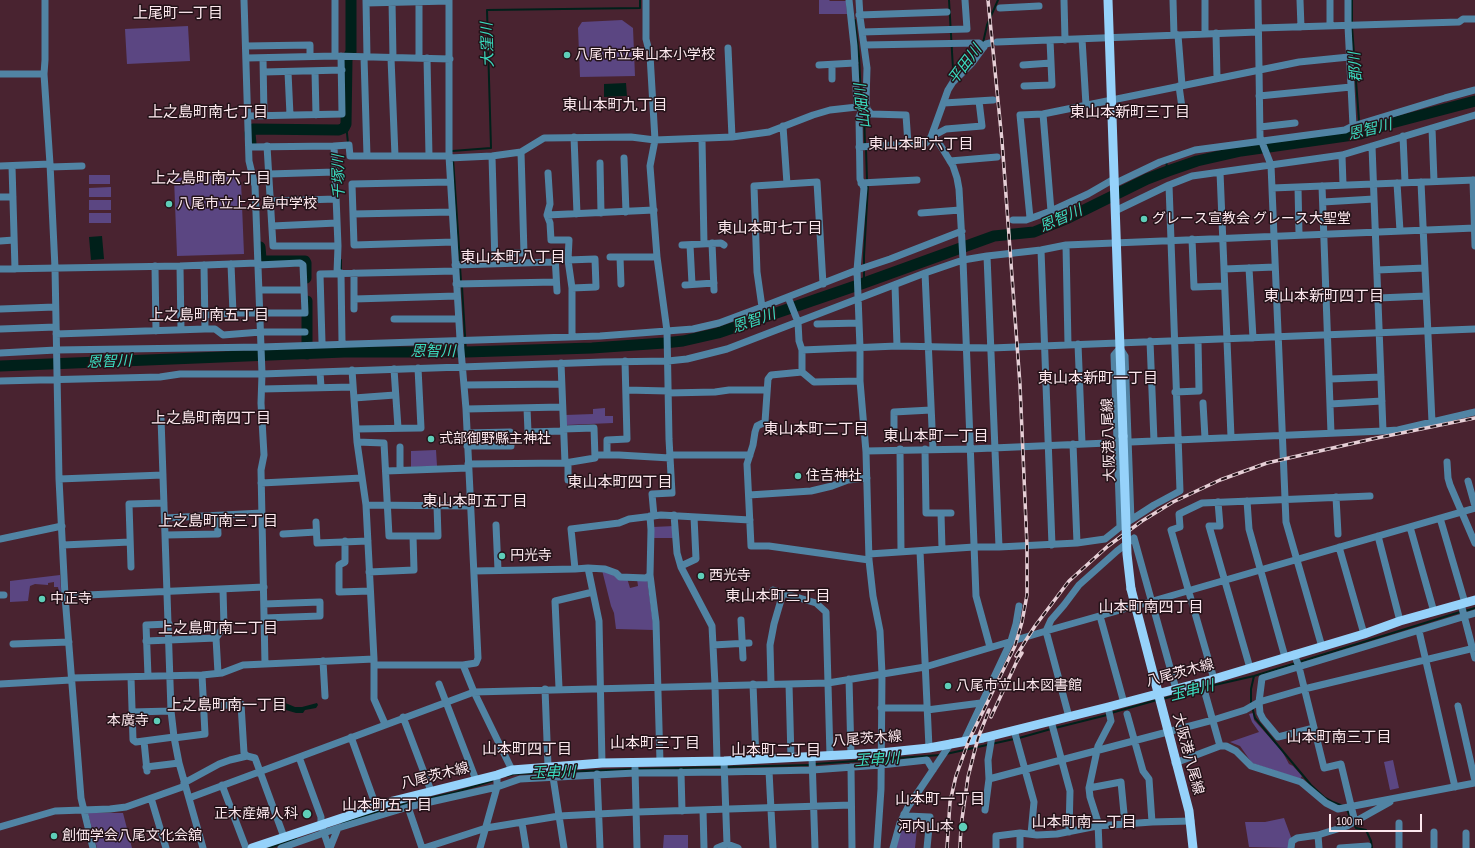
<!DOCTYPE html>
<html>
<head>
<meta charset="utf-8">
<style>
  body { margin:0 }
  #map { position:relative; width:1475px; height:848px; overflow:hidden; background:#492330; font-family:"PT Sans Narrow",sans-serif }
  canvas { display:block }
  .scale { position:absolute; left:1329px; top:814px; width:93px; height:18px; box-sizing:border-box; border:2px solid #fde8ee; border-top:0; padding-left:5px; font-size:12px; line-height:14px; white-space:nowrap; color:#fde8ee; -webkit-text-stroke:3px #241319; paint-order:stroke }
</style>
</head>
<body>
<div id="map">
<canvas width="1475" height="848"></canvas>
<div class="scale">100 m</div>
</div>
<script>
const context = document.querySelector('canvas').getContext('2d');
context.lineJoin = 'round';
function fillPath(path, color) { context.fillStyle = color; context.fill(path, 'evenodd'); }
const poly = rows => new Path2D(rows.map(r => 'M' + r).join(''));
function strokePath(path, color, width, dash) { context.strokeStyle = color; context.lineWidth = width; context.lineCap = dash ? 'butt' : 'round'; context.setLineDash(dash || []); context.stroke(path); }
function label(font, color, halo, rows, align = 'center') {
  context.font = font + ' "PT Sans Narrow","Noto Sans JP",sans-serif'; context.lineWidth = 3; context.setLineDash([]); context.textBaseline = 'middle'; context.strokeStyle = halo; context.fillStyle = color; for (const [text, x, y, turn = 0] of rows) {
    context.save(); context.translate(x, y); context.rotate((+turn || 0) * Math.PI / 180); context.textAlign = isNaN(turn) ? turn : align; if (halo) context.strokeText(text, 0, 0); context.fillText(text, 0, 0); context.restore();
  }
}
const green = poly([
  [819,0,829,0,830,1,846,1,847,14,819,14],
  [622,20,633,28,635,76,580,77,578,28,582,22],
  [188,26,190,61,127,64,125,29],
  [89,175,110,175,110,184,89,184],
  [231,175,241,181,244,254,177,256,174,178],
  [111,187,111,197,89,197,89,188],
  [89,200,111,200,111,210,89,210],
  [89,213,111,213,111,223,89,223],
  [605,408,605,416,613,416,613,423,566,425,565,415,593,414,593,409],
  [436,450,437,466,411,467,411,451],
  [674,526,674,538,653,538,653,527],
  [602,570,627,578,630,588,638,586,637,579,647,579,654,630,616,629,614,613,611,606],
  [60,575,61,591,59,592,58,587,54,587,54,582,48,583,48,585,35,584,30,586,28,601,10,602,10,581],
  [1253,713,1254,720,1282,751,1289,764,1293,766,1302,776,1300,779,1252,763,1240,746,1230,742,1259,732,1252,722,1249,714],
  [1393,760,1399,788,1390,790,1384,762],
  [88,813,123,813,132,848,97,848],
  [913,818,918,818,915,848,896,848,902,826,911,828],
  [1284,818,1291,837,1290,848,1249,847,1245,822,1265,822],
  [664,835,688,835,688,848,663,848]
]);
const water = poly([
  [626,83,627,96,604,97,604,84],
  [102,236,104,259,91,260,89,237],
  [276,699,295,707,302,707,317,703,318,705,316,708,305,710,303,713,296,713,279,708,276,705,274,700]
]);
const stream = poly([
  [949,0,953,69,956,76],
  [855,20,859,56,861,98,862,105],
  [1352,23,1352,0],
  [1352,27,1360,134],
  [983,43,987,25,998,0],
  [965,65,975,53],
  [864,113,865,144],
  [346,124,348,143],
  [866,149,867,180],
  [452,151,491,148,487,10,640,8,640,0],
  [453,159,460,262],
  [1166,162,1168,171],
  [341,260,341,271],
  [460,267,461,281],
  [864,283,864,256,868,185],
  [462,287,466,352],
  [344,346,344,352],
  [1465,611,1475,608],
  [1254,676,1251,689,1251,703,1255,718,1311,785,1324,797,1333,802,1343,806],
  [1163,699,1197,689,1254,676,1460,612],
  [1111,713,1157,700],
  [1055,728,1107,715],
  [1019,738,1051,729],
  [946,754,1014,739],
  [815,764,940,755],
  [637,769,810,765],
  [507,776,514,774,633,769],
  [1347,809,1350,818],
  [342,823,404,804,456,792,492,781],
  [1354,825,1356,828,1366,830,1371,841,1372,848],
  [269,848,296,839]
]);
const river = poly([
  [251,144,250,133,251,130,253,129,339,130,344,128,346,124,347,59,351,52,351,0],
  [260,247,261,259,264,261,305,261,306,263,306,278],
  [307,301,307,354],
  [0,366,344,352,466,352,592,348,664,343,683,341,718,333,864,283,994,236,1034,232,1066,219,1147,179,1168,171,1197,161,1241,151,1360,134,1388,124,1475,101]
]);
const minor = poly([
  [45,0,45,60,44,74,50,164,55,268,59,479,65,596,81,798,93,848],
  [244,0,249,161,255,186,262,374,261,403,264,455,261,470,265,664],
  [335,0,335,56],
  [366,0,367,57],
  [392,0,393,58],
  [419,0,419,58],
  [646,0,646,39,650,55,655,140,650,166,657,257,667,331,669,439,672,493,652,494,654,516],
  [849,0,854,46,857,107],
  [859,0,860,17,867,68,866,102,859,117,860,179,864,188,857,270,860,348,860,381,866,452,869,560,873,596,880,631,882,674,881,789,877,848],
  [1064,0,1065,40],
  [1173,0,1174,35],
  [1205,0,1205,33],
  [1258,0,1260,137,1271,165,1286,522,1322,647],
  [1300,0,1301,27],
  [1330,0,1330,26],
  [1348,0,1348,26,1353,126],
  [366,3,449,1],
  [1000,8,1039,6],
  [859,15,947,12],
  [1259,28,1459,22,1463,19,1475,19],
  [862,32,967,29,965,0],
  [1216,33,1217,78],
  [1178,35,1182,85],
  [1082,39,1086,105],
  [997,42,1258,32],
  [864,45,979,43,984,47],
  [246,46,310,45,310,56],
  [728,48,732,137],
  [364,57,367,156],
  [247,58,335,56,450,59],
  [263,58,264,116],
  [391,58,395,156],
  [427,58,429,156],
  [819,65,855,63],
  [832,65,832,79],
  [1023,65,1051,63],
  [315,71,316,115],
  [264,72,342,70],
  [288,72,290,115],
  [0,74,44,74],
  [1024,86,1052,85,1050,40],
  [1179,86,1183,115],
  [1259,96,1351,87],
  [866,102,867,109,871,114,906,115,908,144],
  [944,103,993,100],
  [1043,114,1051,211],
  [248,116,342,114,341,56],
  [783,126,787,184],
  [1260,127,1295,123],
  [1432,128,1434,181],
  [1403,136,1405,182],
  [574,137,577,214],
  [702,139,704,244],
  [267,146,273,246,338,246],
  [1372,146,1383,431],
  [249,147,334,146],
  [859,147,926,143,931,137,946,129,982,126,979,101],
  [1342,155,1343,185],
  [492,156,495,264],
  [449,158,492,156,521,152,544,138,631,137,655,140,732,137,769,132,813,115,830,110,857,107,862,109],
  [624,158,626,212],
  [950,161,997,157],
  [600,163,601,213],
  [0,166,50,164],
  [12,166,15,269],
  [50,167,82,166],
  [1220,172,1231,437],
  [548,173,550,204,547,215,550,223,551,240,569,240,568,260,572,288,572,337],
  [269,174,335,172],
  [1473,180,1475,246],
  [450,182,352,184,354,245,454,242],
  [1421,182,1432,422],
  [861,183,917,180],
  [1397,183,1400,231],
  [1114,184,1160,162,1195,150,1345,130,1353,126,1445,98,1475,90],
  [1322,186,1331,433],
  [1298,187,1299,234],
  [1272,188,1475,180],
  [0,197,13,197],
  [270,201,336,199],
  [1323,202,1374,199],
  [1115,211,1169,185,1192,176,1342,155,1475,115],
  [921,213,960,210],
  [353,214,452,212],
  [547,215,654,210],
  [1030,218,1020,115,1043,114,1299,62,1349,57],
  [1013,220,1026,220,1051,211,1088,194,1114,179],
  [272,226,337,223],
  [1192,239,1194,287,1224,286],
  [0,241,14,240],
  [712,243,714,290],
  [682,245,721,243,724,245],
  [690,245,692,284],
  [1066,245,1068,345],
  [1041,250,1052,545],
  [511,253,524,253,521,152],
  [555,256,557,291],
  [987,256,999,547],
  [610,257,657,257],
  [620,257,621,284],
  [568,260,595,259,596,287,572,288],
  [231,264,233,313],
  [455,265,555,262],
  [155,266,156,331],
  [180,266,181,330],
  [1249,268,1253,338],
  [0,269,180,266,257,263],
  [1224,269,1275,267],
  [1377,270,1425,268],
  [337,273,338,246,334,146,349,145,350,156,449,156],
  [341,273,342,342],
  [354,273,354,309],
  [925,273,933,449],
  [456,284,556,282],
  [685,285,714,283],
  [895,285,897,346],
  [259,290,304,290],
  [788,297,798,322,799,341,802,350,802,372],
  [1378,298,1426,296],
  [354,299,457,296],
  [762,307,757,272,754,186,817,182,823,284],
  [0,309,55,307],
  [205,315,233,313,305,313,303,265,300,263,258,265],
  [394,319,458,319],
  [817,324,859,323],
  [0,329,56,327],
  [205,329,215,329,223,335,261,332,305,332],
  [56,334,205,329,204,265],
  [1150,341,1154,441],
  [322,342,320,274,456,271],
  [1078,344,1082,443],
  [802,350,897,346,991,348,1475,329],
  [0,353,56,350,261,347,600,336,693,329,719,323,762,307,857,270,890,259,962,231],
  [561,363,565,463],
  [394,369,398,428],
  [352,370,357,442,366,505,374,659,374,699,385,724],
  [320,372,321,387],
  [1330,379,1381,377],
  [0,381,160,377,180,374,262,374,603,362,668,361,687,359,727,349,925,273,963,260,987,256,1041,250,1066,245,1475,228],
  [860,381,814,382,802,372,771,375,768,379,765,422,757,426,755,432,753,445,747,464,751,546,769,546,869,560],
  [464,385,561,384],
  [262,389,353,387],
  [626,390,668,391],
  [1175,392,1199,391,1198,340],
  [668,393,715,392,729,390,767,390],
  [354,398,395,395],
  [1203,403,1205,438],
  [1330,404,1382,401],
  [527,408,528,432,563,431],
  [466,409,562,407],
  [161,418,171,711,174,737,179,763,203,848],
  [356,429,421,428,418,368],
  [894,430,894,412,931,410],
  [467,433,510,432],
  [357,442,384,443,389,536,438,536,437,506],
  [1073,444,1077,543],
  [467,446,511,446],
  [400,447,400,470],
  [900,449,901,551],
  [925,449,926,513,951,513],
  [866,451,970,449,1383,431,1398,430,1475,412],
  [595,455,619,455,670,458],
  [607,455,607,440,627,439,625,361],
  [670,455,750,455],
  [1447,462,1448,478,1450,485,1475,543],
  [568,463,568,480],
  [468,464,565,463,595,458,594,428,563,429],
  [386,471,468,468],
  [59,479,163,475],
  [1468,481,1475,506],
  [261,483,362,478],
  [749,495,811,491,832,486,848,480,867,478],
  [1336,497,1338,534],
  [1247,501,1249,529,1285,657],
  [1218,502,1220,526,1209,526,1250,668],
  [366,505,470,506],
  [941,513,942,549],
  [674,515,677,553,681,567,712,626,715,685,717,761],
  [165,518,262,513],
  [1440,518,1465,603],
  [316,522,317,543,368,541],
  [496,525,498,570],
  [1120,527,1114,355,1120,348,1125,356,1131,520],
  [1410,527,1434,612],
  [283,534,316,532],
  [166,535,218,534,217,516],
  [1378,536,1400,621],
  [0,539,62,526],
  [345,541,345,562,339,565,339,592,370,591],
  [63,545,130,542],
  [1339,547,1364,634],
  [920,551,929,748],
  [869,554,974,547,999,547,1077,543,1105,539,1120,527,1154,505,1180,491,1169,185],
  [681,566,696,559,694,517],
  [131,567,129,504,164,503],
  [588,568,605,569,616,573,620,577,646,578,650,575,651,530,650,516],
  [575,569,588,568,599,621,602,763],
  [474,571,575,569,571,529,619,523,629,519,661,515,750,520],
  [369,572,414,570,413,536],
  [650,575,656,622,660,762],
  [773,590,816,603,826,612,830,756],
  [0,595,4,595],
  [65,596,264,587],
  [264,604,320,602,320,616,264,618],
  [1461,604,1475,658],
  [1139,605,1475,508],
  [1100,616,1124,703],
  [741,620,743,658],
  [1419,631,1455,787],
  [146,641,216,638],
  [13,644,69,642],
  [713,645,749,643],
  [990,647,976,596,963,260,959,189,957,178,953,166,939,143,931,137,948,90,953,82,972,63,986,44,990,43],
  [1294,654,1299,667,1324,768,1341,764,1355,822],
  [323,661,325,696],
  [374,665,463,665,476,663,478,658,466,409,460,339,449,156,449,0],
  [463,665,474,692,512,770],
  [218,673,216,638,224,626,223,589],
  [148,676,146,625,169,624],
  [131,677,133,740,136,742,174,737],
  [71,678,202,675,222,673,243,665,374,659],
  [849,679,851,755],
  [1214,679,1171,530,1180,527,1179,514,1202,503,1370,496],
  [0,684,71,680],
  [439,684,476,780],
  [753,684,756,760],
  [771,684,770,645,774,624,783,593],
  [789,684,791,758],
  [559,688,555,601,593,592],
  [545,689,548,766],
  [1205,693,1220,746],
  [1458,706,1475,781],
  [204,707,241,704,244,753,247,756,255,758,284,837],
  [881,708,927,708],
  [927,710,981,703],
  [132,712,171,711],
  [1127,714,1143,771,1149,779,1152,822],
  [403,717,431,791],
  [1069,717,1046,631,1131,607],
  [1051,721,1070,791,1069,832],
  [1314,728,1278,737,1263,719,1260,713,1259,702,1262,678,1475,613],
  [1014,730,1034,802,1031,834],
  [351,737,376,806],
  [174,738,205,734,202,675],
  [144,741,147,771],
  [964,741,1011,641,1016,624,1019,606],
  [299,757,321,817,321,824,329,848],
  [812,757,815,848],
  [724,761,727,844,738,848],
  [1175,763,1220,746,1226,746,1236,751,1251,766,1301,782,1326,803,1338,809,1475,783],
  [146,767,179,763],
  [851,767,852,848],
  [635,768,637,848],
  [769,771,773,848],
  [681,772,682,811],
  [597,774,600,848],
  [553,777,564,848],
  [989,779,1213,720,1245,710,1259,702,1304,689,1475,648],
  [184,783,219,764,230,760,247,756],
  [222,785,246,848],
  [1089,788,1121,782,1125,824],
  [151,798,166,848],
  [189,798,474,692,828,683,925,667,1046,631,1051,620,1064,605,1079,585,1117,551,1134,538,1176,689],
  [408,807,422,848],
  [703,810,704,848],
  [985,810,989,779,988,760,992,736],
  [904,814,907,816,930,817,927,848],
  [522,823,526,848],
  [0,827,55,811,110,809,126,807,185,786],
  [1318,835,1347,826,1390,802],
  [281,848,338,828],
  [330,848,338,828,408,807,497,787,520,779,635,773,724,772,812,770,881,765,927,760,933,770],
  [424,848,486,828,559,816,637,812,851,805],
  [480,848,497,787,497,775],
  [717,848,727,844],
  [893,848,900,823,908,807,951,743],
  [996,848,996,836,1020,833,1037,835,1057,834,1097,826,1152,822,1191,821],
  [1020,848,1020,833],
  [1099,848,1098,822,1090,797,1089,788,1098,746,1111,721,1108,707],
  [1291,848,1292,841,1297,838,1318,835,1319,848],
  [1340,848,1368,846],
  [1399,848,1399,823],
  [1434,848,1434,832],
  [1466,848,1466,833]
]);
const major = poly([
  [1108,0,1123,436],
  [1131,589,1189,811,1193,848],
  [252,848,393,801,497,775,512,770,602,763,724,761,880,753,929,748,983,738,1108,707,1214,679,1364,634,1400,621,1475,600]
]);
const rail = poly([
  [1016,656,1035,626,1069,581,1108,546,1142,521,1173,502,1220,480,1267,463,1372,439,1475,418],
  [991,717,1017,661,1022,653],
  [947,848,950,802,956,776,969,740,1015,646,1022,622,1027,595,1027,546,1020,385,1002,141,988,0],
  [960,848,961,826,968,777,978,738,989,710]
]);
const majorBridge = poly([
  [1123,436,1127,554,1131,589]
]);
const markers = [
  [567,55,4,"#5eceb8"],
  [169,204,4,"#5eceb8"],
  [1144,219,4,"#5eceb8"],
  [431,439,4,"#5eceb8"],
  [798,476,4,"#5eceb8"],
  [502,556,4,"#5eceb8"],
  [701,576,4,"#5eceb8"],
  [42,599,4,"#5eceb8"],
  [948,686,4,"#5eceb8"],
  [157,721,4,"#5eceb8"],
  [307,814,5,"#5eceb8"],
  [963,827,5,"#5eceb8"],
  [54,836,4,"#5eceb8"]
];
const poiNames = [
  ["八尾市立東山本小学校",575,55],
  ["八尾市立上之島中学校",177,204],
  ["グレース宣教会 グレース大聖堂",1152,219],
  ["式部御野縣主神社",439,439],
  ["住吉神社",806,476],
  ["円光寺",510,556],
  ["西光寺",709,576],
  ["中正寺",50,599],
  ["八尾市立山本図書館",956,686],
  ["本廣寺",149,721,"right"],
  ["正木産婦人科",298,814,"right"],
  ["河内山本",954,827,"right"],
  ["創価学会八尾文化会舘",62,836]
];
const streetNames = [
  ["大阪港八尾線",1109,440,-92],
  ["八尾茨木線",1180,673,-15],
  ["八尾茨木線",867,739,-4],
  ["大阪港八尾線",1188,754,75],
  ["八尾茨木線",435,776,-14]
];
const neighbourhoodNames = [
  ["上尾町一丁目",178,14],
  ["東山本町九丁目",615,106],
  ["上之島町南七丁目",208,113],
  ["東山本新町三丁目",1130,113],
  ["東山本町六丁目",921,145],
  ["上之島町南六丁目",211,179],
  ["東山本町七丁目",770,229],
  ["東山本町八丁目",513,258],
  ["東山本新町四丁目",1324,297],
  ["上之島町南五丁目",209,316],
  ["東山本新町一丁目",1098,379],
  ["上之島町南四丁目",211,419],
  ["東山本町二丁目",816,430],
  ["東山本町一丁目",936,437],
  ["東山本町四丁目",620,483],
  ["東山本町五丁目",475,502],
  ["上之島町南三丁目",218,522],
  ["東山本町三丁目",778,597],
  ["山本町南四丁目",1151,608],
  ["上之島町南二丁目",218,629],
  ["上之島町南一丁目",227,706],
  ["山本町南三丁目",1339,738],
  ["山本町三丁目",655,744],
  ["山本町四丁目",527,750],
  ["山本町二丁目",776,751],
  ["山本町一丁目",940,800],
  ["山本町五丁目",387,806],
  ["山本町南一丁目",1084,823]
];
const waterNames = [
  ["大窪川",488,45,-92],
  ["平田川",965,65,-53],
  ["郡川",1356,67,-94],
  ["山畑川",863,106,-96],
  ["恩智川",1370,130,-14],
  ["千塚川",339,177,-91],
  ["恩智川",1061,219,-24],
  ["恩智川",754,321,-19],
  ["恩智川",433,352],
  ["恩智川",109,362,-2],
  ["玉串川",1192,691,-14],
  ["玉串川",877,760,-4],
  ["玉串川",553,773,-2]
];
fillPath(green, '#5b4682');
fillPath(water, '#00201a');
strokePath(stream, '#00201a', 2);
strokePath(river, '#00201a', 11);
strokePath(minor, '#5184a4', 7);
strokePath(major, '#96d2fa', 9);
strokePath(rail, '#e6cfd6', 3.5);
strokePath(rail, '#241319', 2, [6]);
strokePath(majorBridge, '#96d2fa', 9);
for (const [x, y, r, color] of markers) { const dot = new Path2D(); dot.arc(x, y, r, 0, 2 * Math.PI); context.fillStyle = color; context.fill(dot); strokePath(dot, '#241319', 1.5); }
label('14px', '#fde8ee', '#241319', poiNames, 'left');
label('14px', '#fde8ee', '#241319', streetNames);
label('15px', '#fde8ee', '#241319', neighbourhoodNames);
label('italic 15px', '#3adabe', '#241319', waterNames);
</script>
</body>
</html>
